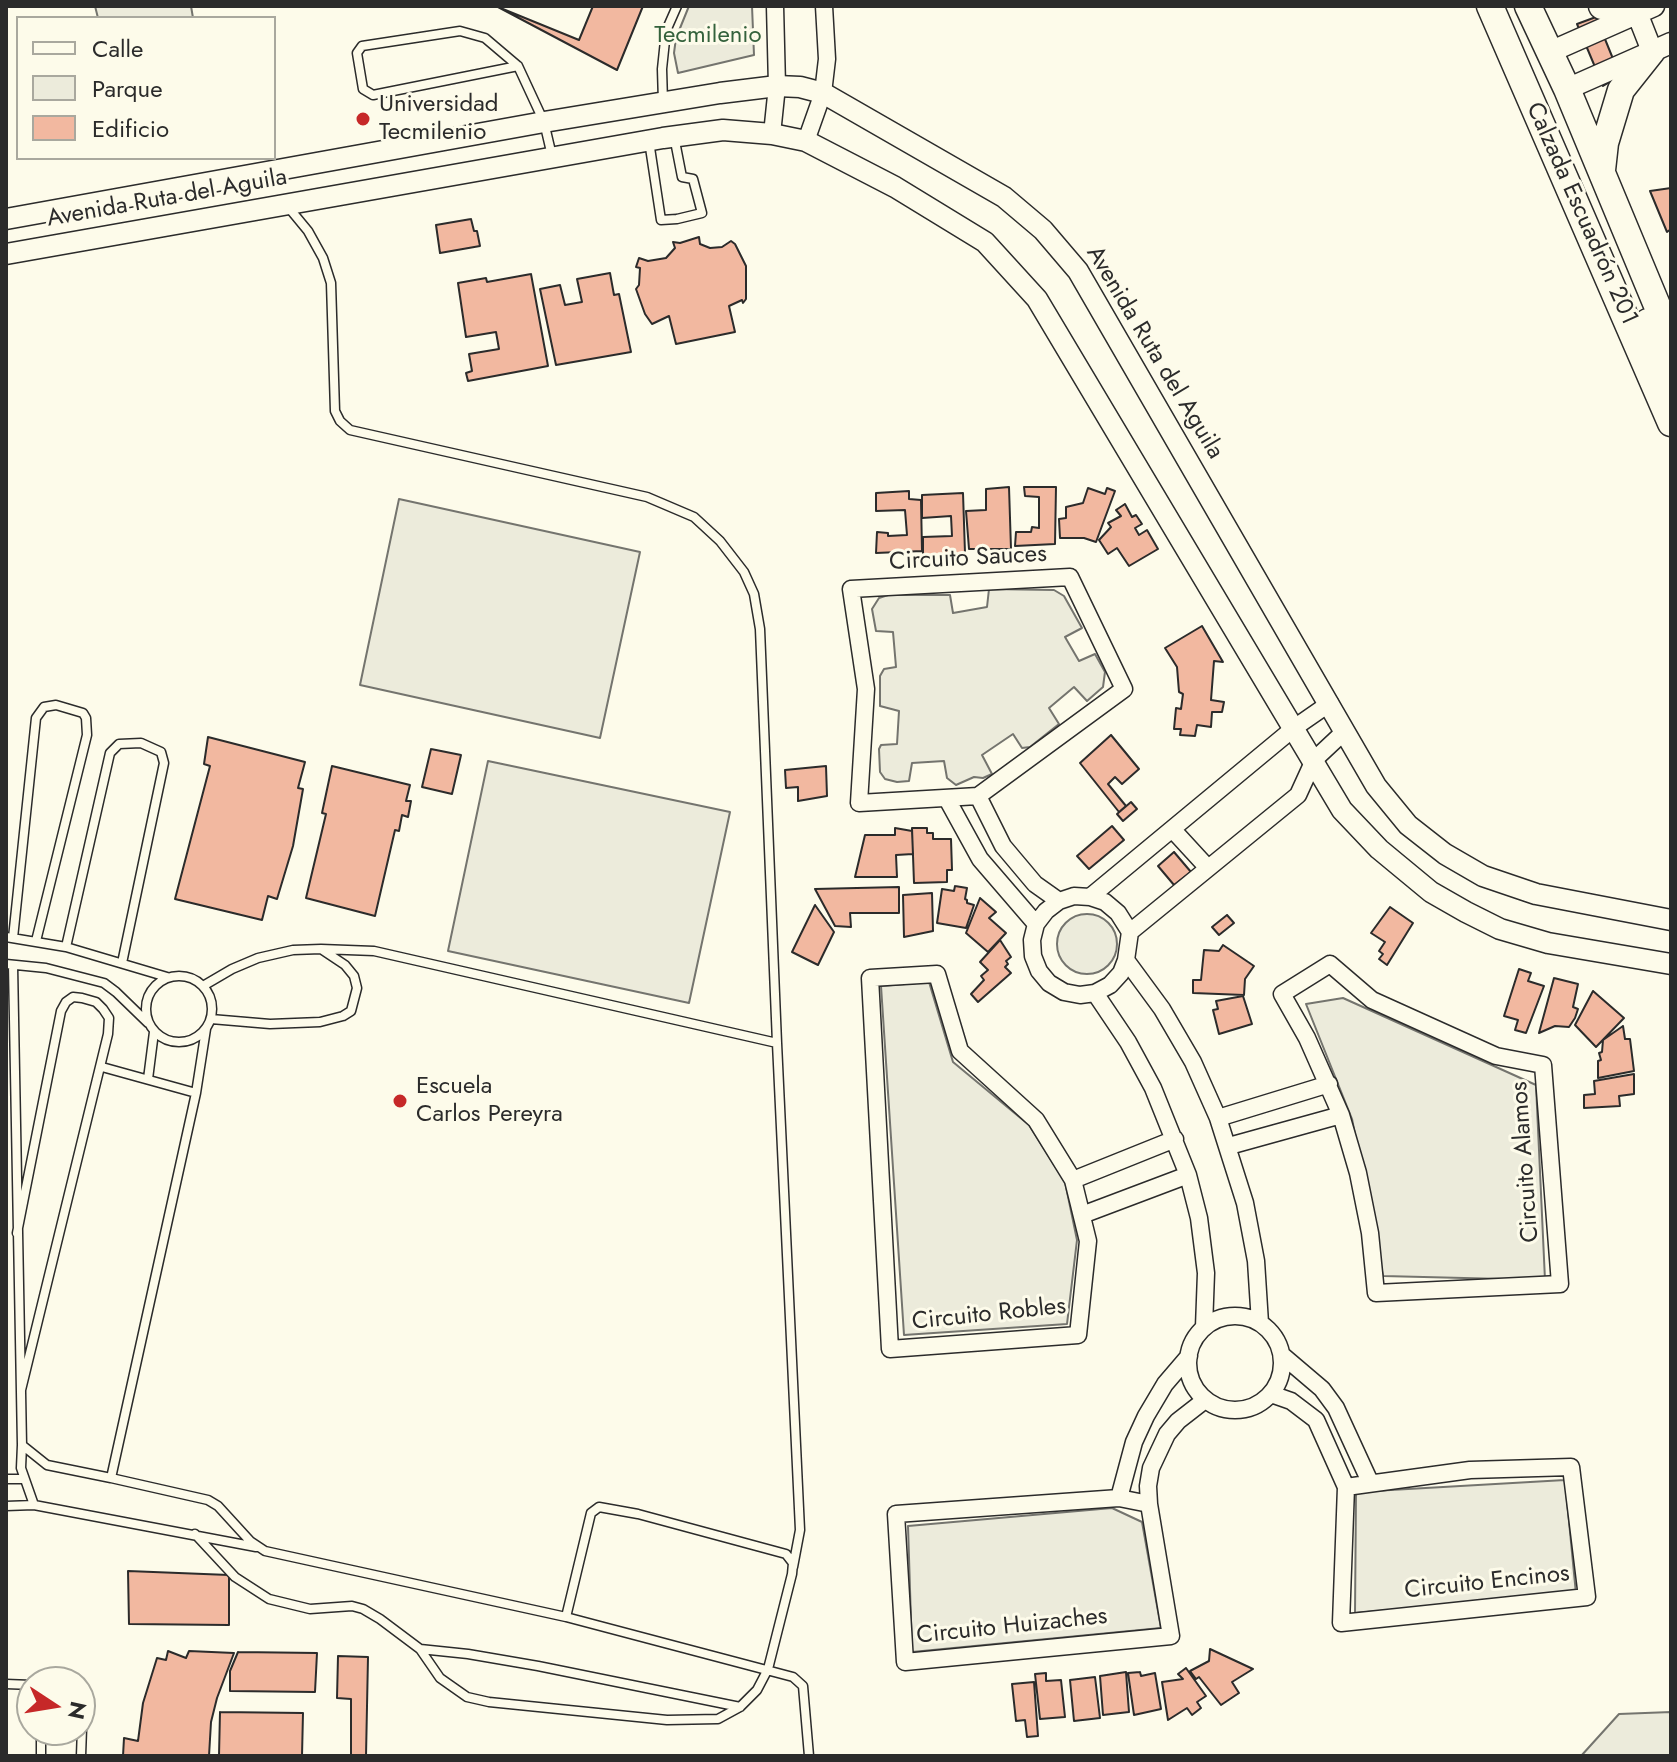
<!DOCTYPE html>
<html>
<head>
<meta charset="utf-8">
<style>
  body { margin:0 }
  #map { position:relative; width:1677px; height:1762px; overflow:hidden; background:#fdfbea; font-family:Jost,sans-serif }
  canvas { display:block }
  .frame { position:absolute; inset:0; border:8px solid #2b2b2b; pointer-events:none }
  .legend { position:absolute; left:16px; top:16px; width:260px; height:144px; box-sizing:border-box; background:#fdfbea; border:2px solid #a9a89e; margin:0; padding:10px 14px; list-style:none; font-size:24px; color:#2b2b2b }
  .legend li { display:flex; align-items:center; gap:16px; height:40px }
  .legend b { width:40px; border:2px solid #a9a89e }
  .north { position:absolute; left:16px; top:1666px; width:80px; height:80px; box-sizing:border-box; background:#fdfbea; border:2px solid #a9a89e; border-radius:50%; rotate:102deg; font-size:22px; font-weight:700; line-height:32px; text-align:center; color:#2b2b2b }
  .north::after { content:''; display:block; margin:auto; width:28px; height:36px; background:#c62828; clip-path:polygon(50% 0,100% 100%,50% 72%,0 100%) }
</style>
</head>
<body>
<div id="map">
<canvas width="1677" height="1762"></canvas>
<div class="frame"></div>
<ul class="legend">
<li><b style="height:10px;background:#fdfbea"></b>Calle</li>
<li><b style="height:22px;background:#ecebdb"></b>Parque</li>
<li><b style="height:22px;background:#f2b8a0"></b>Edificio</li>
</ul>
<div class="north">N</div>
</div>
<script>
const context = document.querySelector('canvas').getContext('2d');
context.lineJoin = 'round';
function fillPath(path, color) { context.fillStyle = color; context.fill(path, 'evenodd'); }
const poly = rows => new Path2D(rows.map(r => 'M' + r).join(''));
function strokePath(path, color, width, dash) { context.strokeStyle = color; context.lineWidth = width; context.lineCap = dash ? 'butt' : 'round'; context.setLineDash(dash || []); context.stroke(path); }
function label(font, color, halo, rows, align = 'center') {
  context.font = font + ' Jost,sans-serif'; context.lineWidth = 6; context.setLineDash([]); context.textBaseline = 'middle'; context.strokeStyle = halo; context.fillStyle = color; for (const [text, x, y, turn = 0] of rows) {
    context.save(); context.translate(x, y); context.rotate((+turn || 0) * Math.PI / 180); context.textAlign = isNaN(turn) ? turn : align; if (halo) context.strokeText(text, 0, 0); context.fillText(text, 0, 0); context.restore();
  }
}
const green = poly([
  [95,6,191,6,193,18,98,18,95,6],
  [689,6,752,6,754,55,678,73,674,53,676,38,689,6],
  [399,499,640,552,600,738,360,685,399,499],
  [989,589,1054,590,1064,596,1082,628,1065,637,1079,661,1095,654,1105,672,1103,687,1087,701,1074,687,1049,708,1059,724,1030,747,1022,748,1013,734,982,755,992,774,983,778,974,777,956,785,947,778,944,761,912,763,909,781,897,782,885,779,880,772,879,749,881,745,897,744,899,711,880,706,880,676,884,669,896,667,893,632,876,631,872,609,879,598,888,595,950,595,953,613,987,607,989,589],
  [488,761,730,812,689,1003,448,951,488,761],
  '1057 944a30 30 0 1 1 60 0a30 30 0 1 1-60 0Z',
  [929,982,953,1062,1029,1125,1065,1182,1077,1240,1067,1324,904,1335,881,986,929,982],
  [1343,998,1536,1085,1545,1280,1383,1276,1352,1119,1306,1004,1343,998],
  [1565,1480,1576,1594,1355,1613,1356,1492,1565,1480],
  [1112,1508,1142,1522,1161,1628,912,1652,908,1526,1112,1508],
  [1671,1712,1671,1756,1581,1756,1619,1714,1671,1712]
]);
const building = poly([
  [593,6,643,6,617,70,498,7,579,40,593,6],
  [1596,17,1620,76,1603,86,1577,24,1596,17],
  [1671,188,1671,229,1667,232,1650,191,1671,188],
  [471,219,474,231,477,231,480,246,440,253,436,225,471,219],
  [699,237,700,244,710,248,722,247,731,241,735,244,746,266,746,299,743,303,742,300,729,306,735,332,676,344,669,316,652,324,645,314,636,289,639,285,640,268,636,267,639,258,648,261,666,258,675,248,673,242,680,243,699,237],
  [610,273,614,295,619,294,631,352,556,365,540,289,560,285,565,305,582,302,577,279,610,273],
  [531,274,548,366,468,381,466,373,472,371,469,354,499,349,496,332,466,337,458,283,486,278,487,282,531,274],
  [1009,487,1011,549,969,549,966,511,986,510,986,489,1009,487],
  [1024,487,1056,487,1055,544,1015,546,1016,532,1031,532,1032,527,1039,528,1039,497,1025,496,1024,487],
  [1088,488,1105,494,1107,488,1115,491,1096,542,1084,538,1060,538,1059,519,1066,518,1066,507,1083,503,1088,488],
  [909,491,909,499,921,500,922,551,876,553,877,532,888,533,888,536,907,535,905,510,876,511,876,493,909,491],
  [963,493,965,553,923,556,923,537,952,536,951,516,922,518,922,495,963,493],
  [1125,504,1132,517,1136,515,1142,524,1135,528,1139,535,1147,530,1158,549,1129,566,1117,548,1108,554,1099,540,1111,527,1108,523,1121,516,1116,510,1125,504],
  [1202,626,1223,662,1214,661,1211,700,1224,702,1222,712,1212,712,1211,727,1197,725,1195,736,1180,735,1181,729,1174,729,1176,708,1181,709,1183,694,1179,692,1177,667,1165,648,1202,626],
  [1111,735,1139,769,1122,784,1115,777,1108,784,1126,806,1119,812,1080,763,1111,735],
  [208,737,305,762,298,788,303,789,293,846,277,899,268,896,262,920,175,899,210,766,204,764,208,737],
  [431,749,461,755,452,794,422,787,431,749],
  [332,766,410,785,406,801,411,801,408,817,402,815,399,831,395,830,375,916,306,898,326,814,322,813,332,766],
  [826,766,827,796,798,801,798,787,786,788,785,770,826,766],
  [1131,802,1137,809,1123,821,1117,814,1131,802],
  [1112,826,1124,840,1089,869,1077,856,1112,826],
  [895,828,912,831,913,854,896,855,897,877,855,877,865,835,895,835,895,828],
  [912,828,927,828,927,833,933,833,933,839,951,839,952,870,947,870,947,882,914,883,912,828],
  [1174,852,1191,872,1174,885,1158,866,1174,852],
  [955,886,967,888,965,899,967,900,967,903,974,905,966,928,937,923,942,889,954,891,955,886],
  [899,887,899,913,850,913,851,927,835,926,815,889,899,887],
  [932,893,933,931,904,937,903,895,932,893],
  [980,898,996,912,989,918,1006,933,988,952,966,933,980,898],
  [815,905,834,932,818,965,792,952,815,905],
  [1390,907,1413,923,1387,965,1379,959,1383,954,1379,951,1385,942,1371,933,1390,907],
  [1227,915,1234,923,1219,935,1212,927,1227,915],
  [1000,940,1011,957,1006,961,1008,964,1005,967,1011,973,978,1002,971,994,984,980,981,976,988,970,980,962,1000,940],
  [1223,945,1254,966,1245,979,1244,995,1193,993,1193,980,1201,980,1204,950,1219,951,1223,945],
  [1519,969,1531,973,1528,981,1544,986,1526,1033,1515,1030,1518,1020,1504,1016,1519,969],
  [1554,978,1578,984,1573,1007,1578,1009,1575,1018,1569,1027,1555,1026,1539,1033,1554,978],
  [1593,991,1624,1018,1596,1047,1575,1025,1593,991],
  [1243,996,1252,1024,1219,1034,1213,1010,1218,1009,1216,1001,1243,996],
  [1623,1026,1625,1039,1630,1039,1634,1071,1598,1078,1598,1061,1601,1060,1599,1053,1602,1052,1603,1040,1623,1026],
  [1634,1074,1634,1094,1619,1096,1620,1106,1584,1108,1584,1095,1595,1094,1594,1081,1634,1074],
  [128,1571,229,1575,229,1625,129,1624,128,1571],
  [1210,1649,1253,1669,1232,1682,1239,1693,1221,1705,1199,1677,1196,1679,1190,1671,1209,1661,1210,1649],
  [168,1651,186,1658,189,1651,234,1653,217,1698,211,1722,209,1756,123,1756,124,1738,138,1741,143,1703,157,1658,166,1660,168,1651],
  [238,1652,317,1653,315,1692,230,1691,230,1671,238,1652],
  [338,1656,368,1657,366,1756,351,1756,351,1699,337,1698,338,1656],
  [1186,1668,1206,1696,1197,1702,1201,1708,1192,1715,1187,1708,1168,1720,1162,1682,1183,1679,1178,1674,1186,1668],
  [1126,1672,1129,1712,1103,1715,1100,1676,1126,1672],
  [1140,1672,1141,1676,1155,1673,1161,1709,1134,1715,1128,1673,1140,1672],
  [1046,1673,1046,1681,1061,1680,1065,1717,1040,1719,1035,1674,1046,1673],
  [1095,1677,1100,1718,1074,1721,1070,1680,1095,1677],
  [1034,1682,1038,1736,1027,1737,1025,1720,1016,1721,1012,1684,1034,1682],
  [220,1712,303,1713,302,1756,219,1756,220,1712]
]);
const service = poly([
  [518,66,373,95,363,89,357,53,362,46,460,31,485,38,518,66,544,122,552,156],
  [663,102,662,69,666,31,677,6],
  [649,141,661,220,677,219,702,213,693,179,682,177,674,136],
  [289,208,308,231,323,258,331,283,335,411,340,421,350,430,647,497,694,517,720,541,744,572,754,594,760,629,777,1043],
  [6,937,66,947,167,977],
  [13,938,36,718,44,707,56,705,83,713,86,718,87,735,36,941],
  [66,947,110,753,119,744,141,743,161,752,164,763,122,963],
  [321,949,374,951,777,1043,800,1530,793,1567],
  [6,964,46,968,104,983,116,992,148,1023],
  [13,965,22,1445,47,1465,111,1478],
  '146 1009a33 33 0 1 1 66 0a33 33 0 1 1-66 0Z',
  [203,986,232,969,258,958,293,950,321,949,345,965,354,976,357,988,351,1011,343,1016,320,1022,270,1024,211,1019],
  [206,1029,196,1093,111,1478,208,1500,218,1506,250,1541,265,1551,566,1617,793,1677,803,1686,809,1756],
  [102,1067,196,1093],
  [148,1079,154,1032],
  [17,1233,61,1011,66,1002,73,997,82,998,96,1002,103,1009,109,1018,108,1034,21,1390],
  [22,1445,21,1468,34,1505],
  [6,1479,24,1479],
  [6,1506,34,1505,256,1547],
  [195,1534,235,1577,269,1599,310,1609,352,1606,363,1609,380,1619,420,1649,440,1678,467,1697,489,1702,667,1720,718,1719,740,1707,757,1690,768,1669,792,1574,793,1563,786,1554,638,1514,599,1507,591,1513,566,1617],
  [420,1649,468,1654,538,1666,740,1707],
  [6,1684,32,1685],
  [80,1693,83,1700,81,1756],
  [41,1730,41,1756]
]);
const minor = poly([
  [772,134,777,86,775,6],
  [806,141,823,93,827,59,824,6],
  [1070,577,1124,689,978,796,859,803,866,689,851,589,1070,577],
  [978,796,1003,846,1035,884,1059,901],
  [947,799,980,859,1036,924],
  [1173,830,1207,867],
  [1074,896,1090,897,1105,902,1118,913,1130,932,1126,960,1121,973,1110,985,1095,993,1080,995,1064,992,1049,983,1039,971,1033,956,1032,940,1036,924,1046,911,1059,901,1074,896],
  [1090,897,1294,728,1330,703],
  [1130,932,1298,795,1314,760,1345,731],
  [1126,960,1162,1009,1193,1062,1218,1118,1245,1203,1256,1261,1260,1323],
  [1330,964,1372,1000,1496,1056,1543,1065,1560,1284,1376,1293,1370,1233,1358,1173,1341,1115,1307,1038,1282,994,1330,964],
  [937,974,960,1051,1036,1120,1073,1180,1088,1241,1078,1335,890,1349,870,978,937,974],
  [1095,993,1128,1042,1153,1088,1188,1175,1199,1218,1206,1273,1204,1327],
  [1218,1118,1329,1084],
  [1229,1146,1341,1115],
  [1073,1180,1175,1139],
  [1082,1215,1188,1175],
  '1188 1363a47 47 0 1 1 94 0a47 47 0 1 1-94 0Z',
  [1282,1355,1322,1389,1336,1408,1370,1482],
  [1271,1394,1291,1401,1316,1420,1346,1487,1341,1623,1587,1597,1571,1467,1470,1470,1346,1487],
  [1119,1498,1134,1442,1146,1416,1165,1384,1189,1356],
  [1149,1504,1119,1498,896,1514,905,1662,1171,1636,1149,1504,1148,1486,1151,1468,1167,1434,1178,1421,1205,1400]
]);
const tertiary = poly([
  [1637,13,1652,51],
  [1550,52,1654,6],
  [1567,89,1671,43],
  [6,219,544,122,720,93,777,86,800,87,823,93,1004,197,1043,230,1078,271,1376,786,1408,825,1445,854,1483,876,1536,894,1671,920],
  [6,254,663,138,723,130,772,134,806,141,895,187,985,242,1037,299,1342,810,1379,849,1431,892,1466,912,1500,929,1548,943,1671,964]
]);
const primary = poly([
  [1490,6,1671,423],
  [1528,6,1567,89,1671,339],
  [1602,6,1637,13],
  [1602,170,1605,143,1621,90,1652,51],
  [1648,322,1671,374]
]);
const markers = [
  [363,119,8,"#c62828"],
  [400,1101,8,"#c62828"]
];
const parkNames = [
  ["Tecmilenio",708,36]
];
const poiNames = [
  ["Universidad",379,105],
  ["Tecmilenio",379,133],
  ["Escuela",416,1087],
  ["Carlos Pereyra",416,1115]
];
const streetNames = [
  ["Avenida Ruta del Aguila",167,199,-10],
  ["Calzada Escuadrón 201",1581,214,66],
  ["Avenida Ruta del Aguila",1154,353,59],
  ["Circuito Sauces",968,559,-3],
  ["Circuito Alamos",1526,1162,-94],
  ["Circuito Robles",989,1315,-6],
  ["Circuito Encinos",1487,1583,-6],
  ["Circuito Huizaches",1012,1627,-6]
];
fillPath(green, '#ecebdb');
strokePath(green, '#74746e', 2);
fillPath(building, '#f2b8a0');
strokePath(building, '#2b2b2b', 2);
strokePath(service, '#2b2b2b', 11);
strokePath(minor, '#2b2b2b', 19);
strokePath(tertiary, '#2b2b2b', 23);
strokePath(primary, '#2b2b2b', 29);
strokePath(service, '#fdfbea', 8);
strokePath(minor, '#fdfbea', 16);
strokePath(tertiary, '#fdfbea', 20);
strokePath(primary, '#fdfbea', 26);
for (const [x, y, r, color] of markers) { const dot = new Path2D(); dot.arc(x, y, r, 0, 2 * Math.PI); context.fillStyle = color; context.fill(dot); strokePath(dot, '#fdfbea', 3); }
label('24px', '#34623c', '#fdfbea', parkNames);
label('24px', '#2b2b2b', '#fdfbea', poiNames, 'left');
label('24px', '#2b2b2b', '#fdfbea', streetNames);
</script>
</body>
</html>
